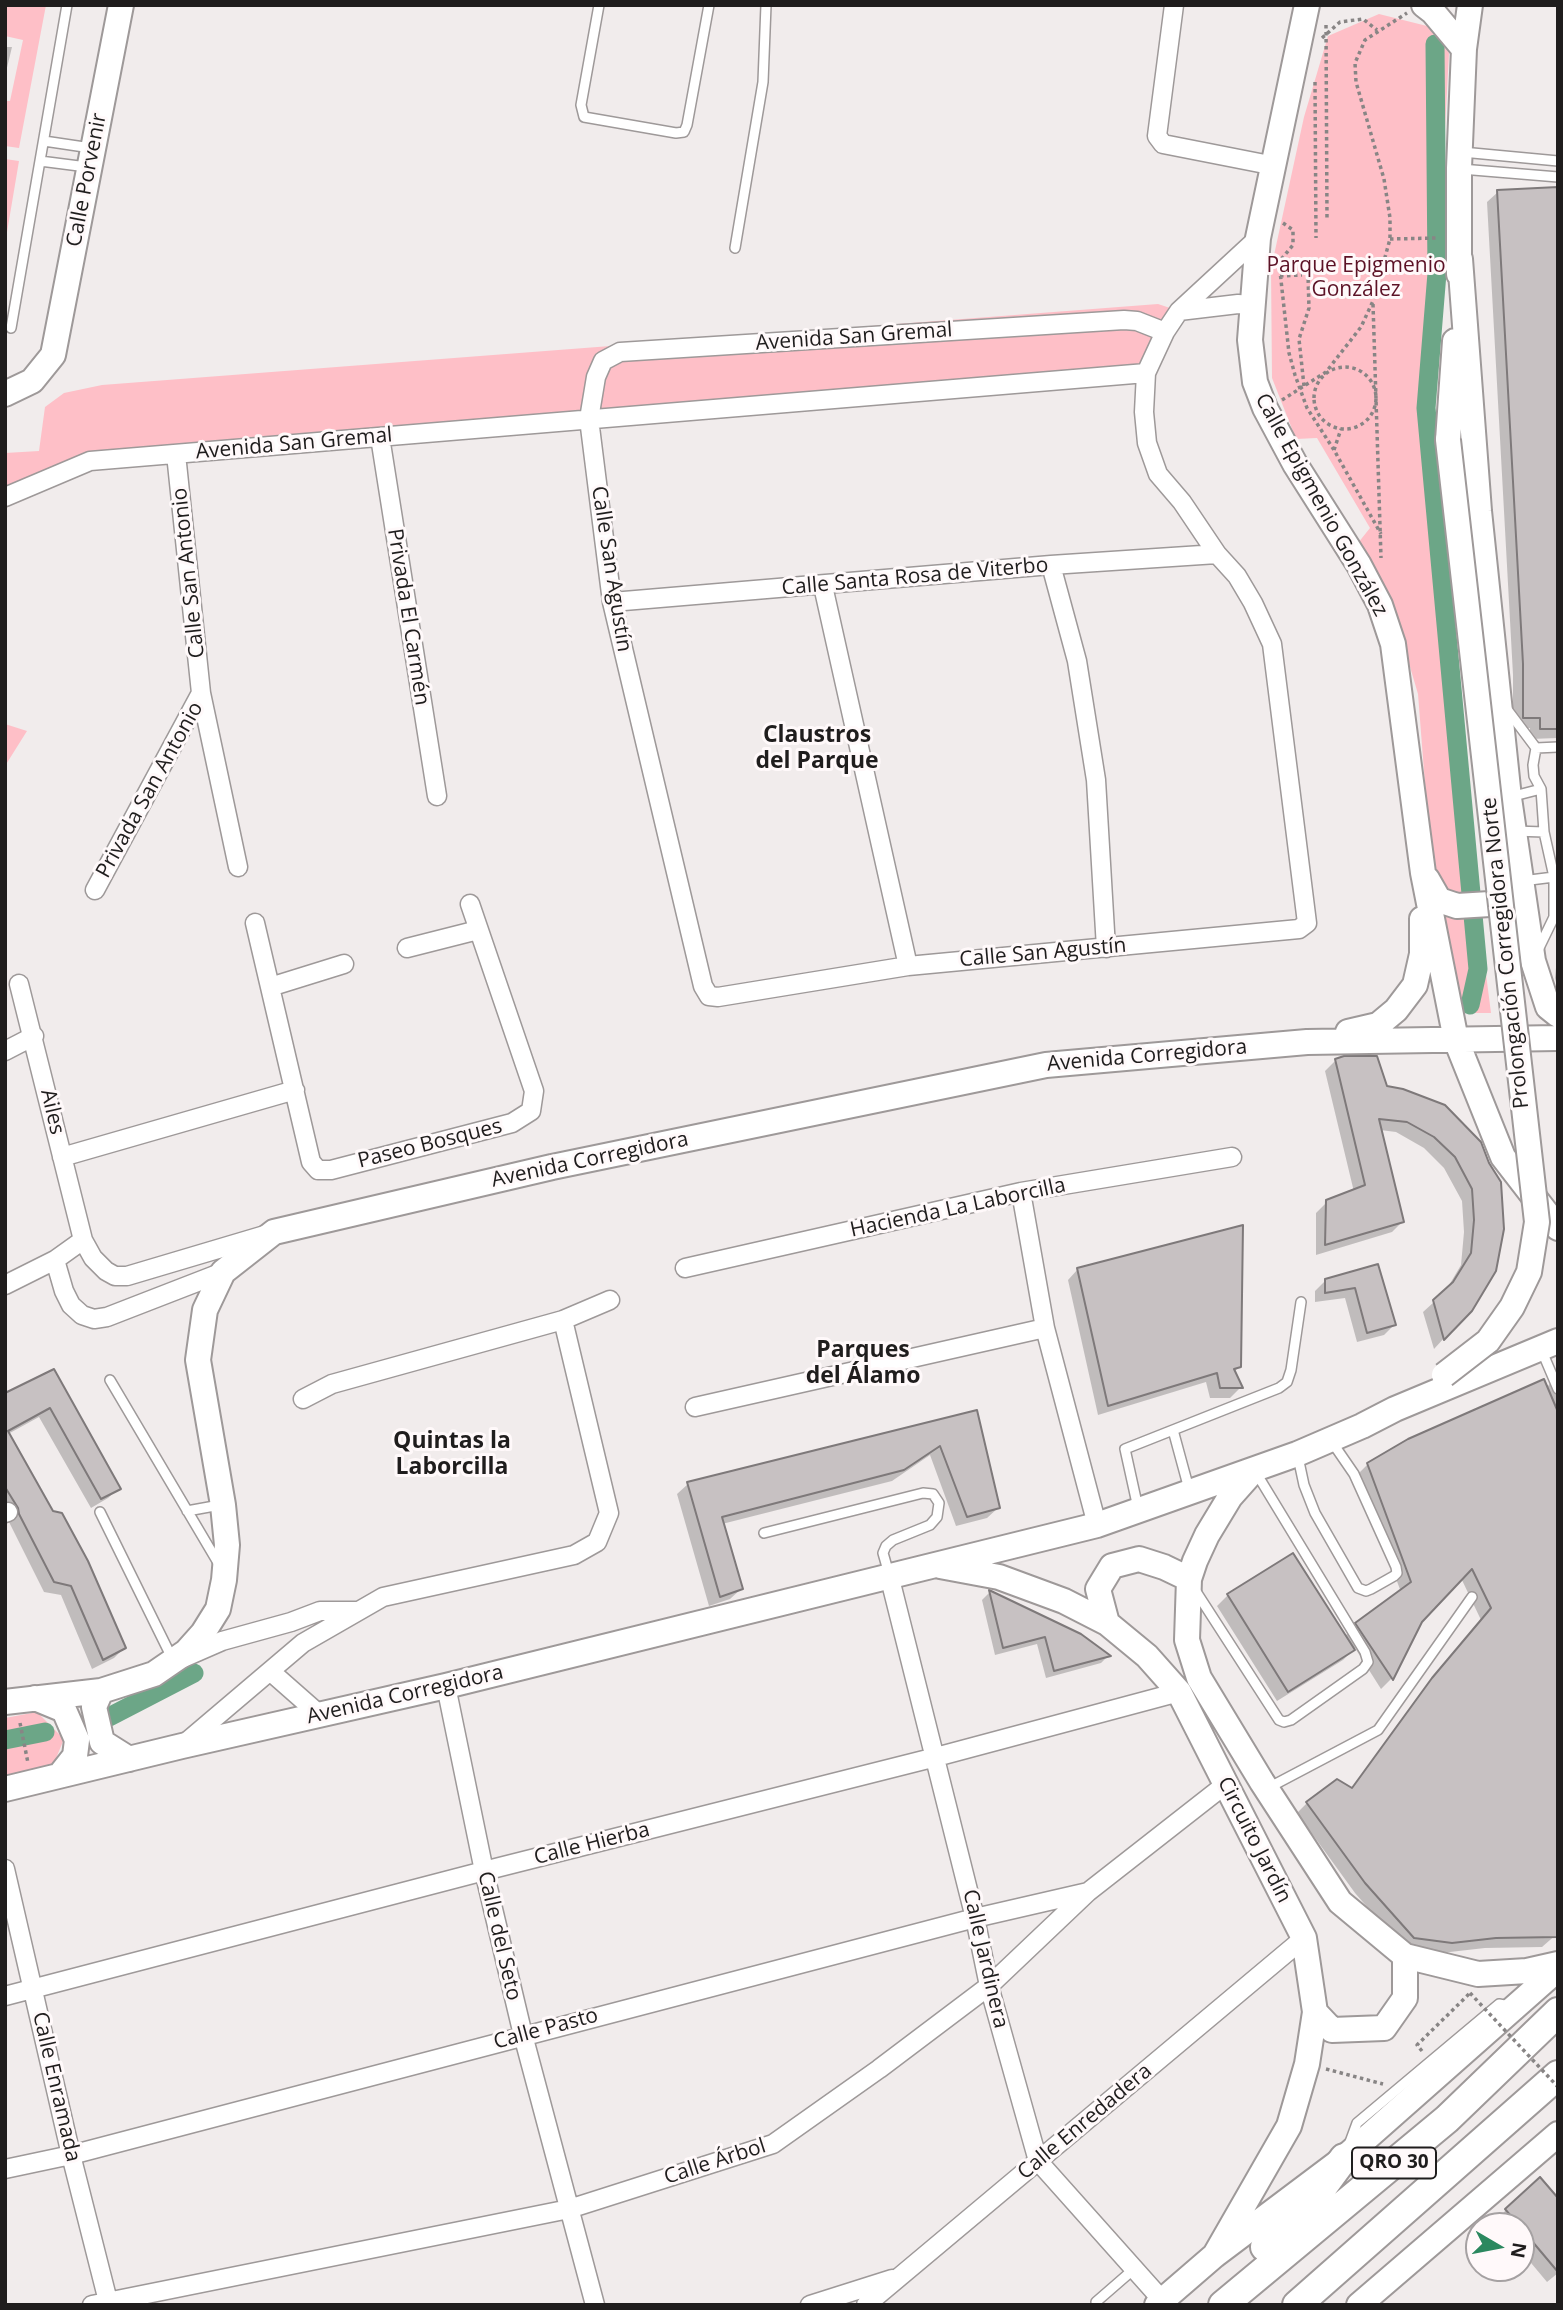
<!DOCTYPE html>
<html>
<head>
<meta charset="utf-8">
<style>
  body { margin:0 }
  #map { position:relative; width:1563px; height:2310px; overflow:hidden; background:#f1ecec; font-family:"Open Sans",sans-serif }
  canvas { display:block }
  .frame { position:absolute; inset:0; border:7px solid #1f1d1d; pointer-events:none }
  .north { position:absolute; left:1465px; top:2212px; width:70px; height:70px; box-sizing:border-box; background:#fff9fa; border:2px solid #a5a1a2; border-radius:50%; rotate:100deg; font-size:19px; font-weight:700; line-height:28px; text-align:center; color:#1f1d1d }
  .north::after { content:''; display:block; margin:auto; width:24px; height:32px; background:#2b885f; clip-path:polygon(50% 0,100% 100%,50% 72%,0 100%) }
</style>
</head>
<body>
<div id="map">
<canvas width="1563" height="2310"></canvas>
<div class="frame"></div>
<div class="north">N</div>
</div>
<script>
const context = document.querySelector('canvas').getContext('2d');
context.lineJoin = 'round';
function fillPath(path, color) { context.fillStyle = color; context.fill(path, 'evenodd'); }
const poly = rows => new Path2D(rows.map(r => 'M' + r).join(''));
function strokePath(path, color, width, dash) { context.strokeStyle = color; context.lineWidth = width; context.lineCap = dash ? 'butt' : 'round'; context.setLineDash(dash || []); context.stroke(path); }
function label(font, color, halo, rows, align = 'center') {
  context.font = font + ' "Open Sans",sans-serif'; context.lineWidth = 6; context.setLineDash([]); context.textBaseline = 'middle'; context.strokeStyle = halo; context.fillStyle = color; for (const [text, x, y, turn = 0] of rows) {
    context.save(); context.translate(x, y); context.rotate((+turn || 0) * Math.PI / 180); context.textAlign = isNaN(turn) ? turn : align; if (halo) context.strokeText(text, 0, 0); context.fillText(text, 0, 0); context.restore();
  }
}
const green = poly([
  [6,5,46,5,19,148,5,146,5,101,10,101,23,40,5,36],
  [1379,14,1427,26,1449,53,1444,147,1439,366,1426,406,1451,702,1491,1013,1456,1013,1430,848,1418,694,1394,612,1358,543,1370,528,1317,438,1296,439,1272,378,1271,269,1304,117,1328,36],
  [5,159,19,161,5,244],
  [1158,304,1179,311,1146,373,90,461,5,497,5,453,39,451,45,407,64,393,102,385],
  [5,724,27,731,5,766],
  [37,1712,64,1739,52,1768,5,1779,5,1718]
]);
const shadow = poly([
  [5,47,12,47,5,76],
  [1558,188,1558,738,1530,739,1530,728,1513,728,1513,675,1487,202,1498,192],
  [1558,947,1558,990,1555,978],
  [1336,1060,1479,1143,1470,1310,1434,1349,1423,1312,1445,1292,1461,1265,1464,1232,1462,1201,1444,1168,1424,1148,1396,1132,1380,1130,1402,1222,1392,1232,1316,1255,1316,1213,1327,1202,1354,1192,1325,1071],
  [1377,1266,1394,1325,1384,1335,1357,1342,1345,1298,1315,1302,1315,1291,1326,1280],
  [1078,1269,1240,1366,1234,1372,1241,1387,1230,1398,1210,1398,1206,1382,1098,1415,1068,1280],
  [53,1371,119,1488,108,1498,91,1508,39,1417,8,1434,124,1648,114,1658,92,1669,61,1595,44,1592,5,1514,5,1395],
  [1558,1374,1558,1933,1542,1947,1485,1948,1441,1953,1403,1948,1355,1893,1297,1813,1307,1803,1351,1789,1422,1691,1481,1620,1461,1578,1420,1621,1391,1679,1381,1689,1355,1648,1343,1660,1277,1701,1217,1606,1228,1595,1345,1636,1357,1624,1401,1592,1357,1475,1368,1464,1409,1441,1545,1381,1548,1386],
  [976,1412,998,1508,987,1518,956,1526,930,1455,892,1481,722,1524,741,1589,730,1599,709,1606,677,1494,688,1484],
  [990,1592,1108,1656,1101,1663,1046,1678,1037,1644,995,1655,982,1600],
  [1558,2201,1558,2273,1547,2282,1521,2251,1521,2226,1500,2226,1496,2221,1506,2210]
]);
const canal = poly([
  [1435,44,1437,273,1426,408,1478,969,1470,1005],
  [109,1717,194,1673],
  [5,1740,45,1732]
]);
const building = poly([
  [1558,187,1558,729,1540,729,1540,718,1523,718,1523,664,1497,190,1558,187],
  [1344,1056,1377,1056,1387,1086,1403,1089,1445,1105,1481,1142,1489,1163,1501,1182,1504,1229,1496,1271,1472,1311,1444,1340,1433,1300,1453,1282,1471,1253,1474,1220,1472,1189,1455,1157,1434,1137,1407,1122,1379,1119,1404,1222,1325,1245,1326,1200,1365,1185,1335,1059,1344,1056],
  [1243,1225,1241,1367,1234,1369,1243,1388,1220,1388,1217,1373,1108,1406,1077,1268,1243,1225],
  [1378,1264,1396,1325,1367,1333,1355,1288,1325,1293,1325,1279,1378,1264],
  [54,1369,121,1489,101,1499,50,1408,8,1431,53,1511,62,1513,88,1561,126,1648,103,1660,71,1586,54,1582,19,1514,18,1508,5,1487,5,1393,54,1369],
  [1544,1379,1558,1412,1558,1937,1496,1938,1452,1943,1414,1938,1365,1883,1306,1802,1337,1779,1352,1788,1432,1678,1491,1608,1472,1569,1422,1622,1393,1680,1355,1623,1411,1582,1367,1463,1408,1439,1544,1379],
  [977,1410,1000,1508,967,1517,940,1446,904,1470,722,1517,743,1589,720,1597,687,1482,977,1410],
  [1293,1553,1355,1650,1288,1692,1227,1594,1293,1553],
  [989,1590,1081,1634,1111,1656,1054,1671,1045,1637,1003,1648,989,1590],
  [1540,2177,1558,2198,1558,2272,1505,2209,1540,2177]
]);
const path = poly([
  [1326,25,1327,220],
  [1322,38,1340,22,1363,19,1377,30],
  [1315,82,1316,238],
  [1283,223,1293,230,1293,245,1279,262,1289,353,1295,375,1307,408,1334,450,1381,534],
  [1390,239,1437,238],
  [1372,274,1373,296],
  [1280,276,1302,275],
  [1373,304,1381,558],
  '1314 398a31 31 0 1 1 62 0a31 31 0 1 1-62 0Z',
  [1304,386,1299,339,1309,308,1308,275],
  [1282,400,1326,372,1361,327,1373,301,1390,239,1390,218,1384,179,1356,82,1355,63,1365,40,1407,13],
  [1334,450,1341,429],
  [20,1723,28,1763],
  [1422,2051,1417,2045,1469,1994],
  [1326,2069,1383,2084]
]);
const lane = poly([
  [599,5,581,105,584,117,676,133,684,132,687,125,709,5],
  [44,141,91,148],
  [1462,152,1558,161],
  [40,161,87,167],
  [1461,169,1558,177],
  [735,248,763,82,766,5],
  [11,328,67,5],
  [1506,708,1536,748,1533,765,1534,776,1541,789,1544,832,1554,877,1554,917,1538,950],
  [1536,748,1558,747],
  [1510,797,1541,789],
  [1514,831,1544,832],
  [1522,881,1554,877],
  [1541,1349,1558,1389],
  [110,1380,220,1566],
  [1173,1430,1189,1489],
  [1298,1457,1304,1485,1315,1513,1358,1588,1366,1591,1371,1589,1394,1576,1397,1573,1396,1567,1354,1474,1332,1442],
  [1138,1508,1125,1449,1279,1388,1287,1382,1291,1370,1301,1302],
  [187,1511,220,1505],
  [100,1512,172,1658],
  [764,1533,923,1493,933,1494,939,1503,937,1517,930,1525,893,1540,886,1546,883,1553,889,1574],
  [1195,1590,1279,1720,1284,1722,1291,1720,1363,1669,1368,1662,1365,1652,1255,1471],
  [1268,1788,1378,1730,1472,1597],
  [1350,2142,1357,2123,1499,2004,1510,2006],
  [1096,2302,1134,2269]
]);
const street = poly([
  [1174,5,1157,136,1163,144,1275,166],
  [1179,311,1238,304,1252,305],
  [1165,332,1137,321,1124,320,620,352,603,361,596,377,589,419,612,602,703,986,709,996,718,997,908,966,1299,929,1307,923,1272,644,1253,603,1237,576,1217,554,1182,502,1158,474,1147,443,1144,412,1146,373,1165,332,1179,311,1258,238],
  [380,437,437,796],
  [176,454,201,693,238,867],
  [5,497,90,461,1146,373],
  [1051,565,1077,661,1096,780,1106,948],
  [823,586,908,966],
  [612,602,1051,565,1217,554],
  [95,890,201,693],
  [255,923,311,1162,318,1170,331,1170,512,1123,531,1111,534,1091,470,904],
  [407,948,478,930],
  [19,984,83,1240,93,1258,106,1271,115,1276,127,1276,265,1235],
  [270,987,344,964],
  [5,1051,34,1036],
  [62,1157,295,1090],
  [1021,1192,1045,1328,1097,1525],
  [55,1260,64,1291,71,1305,82,1315,94,1319,107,1317,223,1272],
  [685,1268,1021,1192,1232,1157],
  [5,1285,55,1260,83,1240],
  [303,1399,332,1384,563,1320,610,1300],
  [695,1407,1045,1328],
  [5,1513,8,1512],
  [889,1575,975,1918,989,1986,1038,2161,1162,2300],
  [183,1658,222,1641,291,1622,320,1611,357,1611],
  [270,1671,320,1715],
  [446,1686,484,1871,523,2035,595,2305],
  [184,1744,303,1643,383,1597,574,1555,597,1542,609,1513,563,1320],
  [5,1869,71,2155,109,2305],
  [5,1996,484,1871,936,1757,1179,1692],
  [5,2169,71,2155,975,1918,1088,1892],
  [92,2305,569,2209,773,2144,879,2069,989,1986,1088,1892,1226,1784],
  [810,2305,892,2279],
  [866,2305,1304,1938]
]);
const secondary = poly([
  [1307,5,1258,238,1250,340,1255,382,1265,408,1295,464,1359,565,1380,605,1393,644,1423,873,1456,1040,1503,1157,1558,1228],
  [1424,5,1433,12,1464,49],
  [1460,259,1479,511,1509,798,1533,961,1548,1007,1558,1015],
  [1459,274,1459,168,1464,49,1470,5],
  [5,394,32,381,53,355,121,5],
  [1448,440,1455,341],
  [1427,879,1439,900,1457,906,1490,904,1508,895,1515,887],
  [1348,1032,1378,1025,1396,1010,1415,985,1422,954,1422,919],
  [1254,1470,1230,1497,1207,1535,1195,1561,1189,1579,1187,1640,1199,1678,1262,1782,1340,1902,1405,1956,1478,1974,1527,1971,1558,1964],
  [940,1566,999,1577,1064,1601,1107,1623,1147,1656,1179,1692,1304,1938,1315,2012,1307,2064,1289,2126,1215,2255],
  [1107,1623,1098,1589,1112,1566,1139,1559,1164,1567,1189,1579],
  [101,1691,94,1707,102,1742,129,1759],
  [35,1698,64,1710,77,1740,75,1756,60,1775],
  [5,1702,101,1691,154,1674,186,1652,203,1633,218,1609,224,1580,227,1545,223,1505,198,1360,205,1310,223,1272,274,1232,552,1167,1046,1065,1307,1042,1558,1038],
  [5,1789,182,1746,446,1686,1097,1525,1297,1454,1362,1426,1395,1409,1558,1341],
  [1315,2012,1332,2030,1384,2028,1405,1998,1405,1956],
  [1157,2305,1215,2255,1344,2158,1558,1969],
  [1359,2305,1558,2134]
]);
const primary = poly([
  [1265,2247,1308,2207,1344,2158],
  [1223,2305,1447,2119,1558,2012],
  [1297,2305,1558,2075]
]);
const pathBridge = poly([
  [1470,1993,1558,2087]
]);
const secondaryBridge = poly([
  [1444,1375,1488,1341,1512,1307,1529,1272,1537,1222,1448,440]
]);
const shields = [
  [1394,2163,84]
];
const shieldNames = [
  ["QRO 30",1394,2163]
];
const streetNames = [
  ["Calle Porvenir",87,180,-79],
  ["Avenida San Gremal",854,337,-4],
  ["Avenida San Gremal",294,444,-5],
  ["Calle Epigmenio González",1321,505,61],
  ["Calle San Agustín",611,569,81],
  ["Calle San Antonio",189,573,-96],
  ["Calle Santa Rosa de Viterbo",915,577,-5],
  ["Privada El Carmén",408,617,81],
  ["Privada San Antonio",150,790,-61],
  ["Calle San Agustín",1043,953,-5],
  ["Prolongación Corregidora Norte",1506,953,-96],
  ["Avenida Corregidora",1147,1056,-5],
  ["Ailes",52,1112,77],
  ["Paseo Bosques",430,1144,-14],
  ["Avenida Corregidora",590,1160,-12],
  ["Hacienda La Laborcilla",958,1208,-12],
  ["Avenida Corregidora",405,1695,-13],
  ["Circuito Jardín",1254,1840,63],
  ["Calle Hierba",592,1844,-14],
  ["Calle del Seto",499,1936,77],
  ["Calle Jardinera",985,1959,77],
  ["Calle Pasto",546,2029,-15],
  ["Calle Enramada",56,2087,77],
  ["Calle Enredadera",1085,2122,-40],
  ["Calle Árbol",715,2162,-18]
];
const parkNames = [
  ["Parque Epigmenio",1356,266],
  ["González",1356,290]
];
const neighbourhoodNames = [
  ["Claustros",817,735],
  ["del Parque",817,761],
  ["Parques",863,1350],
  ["del Álamo",863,1376],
  ["Quintas la",452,1441],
  ["Laborcilla",452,1467]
];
fillPath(green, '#febfc7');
fillPath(shadow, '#0003');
strokePath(canal, '#6ca687', 19);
fillPath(building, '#c7c1c2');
strokePath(building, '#7e797a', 2);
strokePath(lane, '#9e9999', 12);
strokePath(street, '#9e9999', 21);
strokePath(secondary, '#9e9999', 28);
strokePath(primary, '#9e9999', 32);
strokePath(path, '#888585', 3.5, [3.5, 3.5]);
strokePath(lane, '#fff', 9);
strokePath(street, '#fff', 18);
strokePath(secondary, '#fff', 24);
strokePath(primary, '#fff', 28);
strokePath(secondaryBridge, '#9e9999', 28, []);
strokePath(pathBridge, '#888585', 3.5, [3.5, 3.5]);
strokePath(secondaryBridge, '#fff', 24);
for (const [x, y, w] of shields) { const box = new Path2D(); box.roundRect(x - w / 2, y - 15.5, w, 31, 5); context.fillStyle = '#fff9fa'; context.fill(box); strokePath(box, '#1f1d1d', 2); }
label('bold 19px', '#1f1d1d', null, shieldNames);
label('21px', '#1f1d1d', '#fff9fa', streetNames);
label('21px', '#5c1226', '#fff9fa', parkNames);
label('bold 23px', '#1f1d1d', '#fff9fa', neighbourhoodNames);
</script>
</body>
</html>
